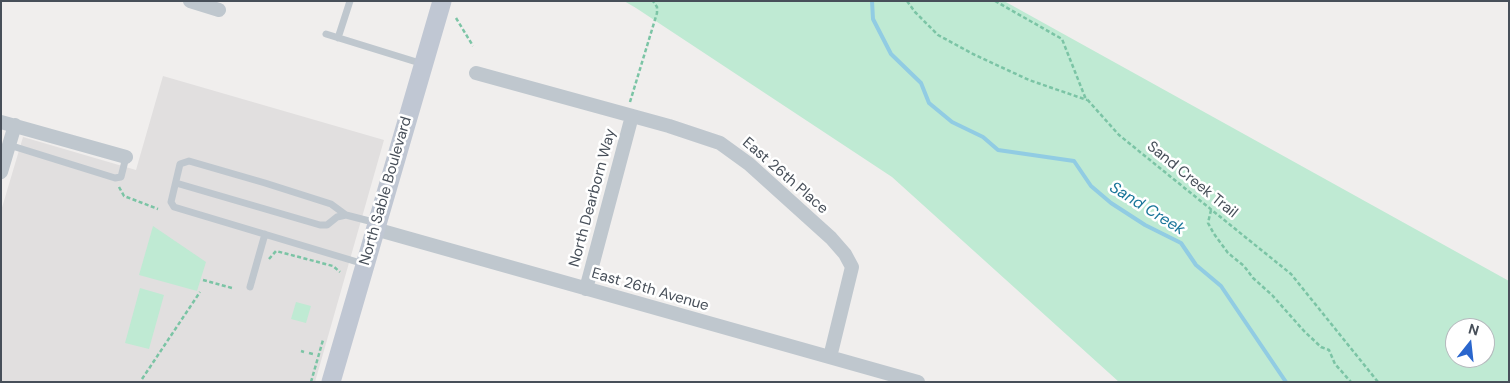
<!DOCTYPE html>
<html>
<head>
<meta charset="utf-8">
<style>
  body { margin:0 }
  #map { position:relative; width:1510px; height:383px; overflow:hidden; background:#f0eeed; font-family:"DM Sans",sans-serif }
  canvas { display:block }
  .frame { position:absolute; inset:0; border:2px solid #474f59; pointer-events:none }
  .north { position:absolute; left:1445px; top:318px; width:50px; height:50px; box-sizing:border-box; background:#fff; border:1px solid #b5b9bd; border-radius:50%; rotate:16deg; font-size:14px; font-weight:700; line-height:20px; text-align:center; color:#474f59 }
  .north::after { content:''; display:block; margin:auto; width:18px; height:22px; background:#2a66cd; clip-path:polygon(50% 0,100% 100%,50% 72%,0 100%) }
</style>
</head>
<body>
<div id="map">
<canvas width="1510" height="383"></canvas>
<div class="frame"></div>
<div class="north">N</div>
</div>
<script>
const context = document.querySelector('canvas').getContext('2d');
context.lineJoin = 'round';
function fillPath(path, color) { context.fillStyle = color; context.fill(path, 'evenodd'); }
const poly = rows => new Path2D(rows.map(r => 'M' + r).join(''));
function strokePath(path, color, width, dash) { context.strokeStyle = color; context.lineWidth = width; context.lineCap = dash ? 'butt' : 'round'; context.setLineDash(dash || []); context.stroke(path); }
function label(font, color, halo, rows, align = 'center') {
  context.font = font + ' "DM Sans",sans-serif'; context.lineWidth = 5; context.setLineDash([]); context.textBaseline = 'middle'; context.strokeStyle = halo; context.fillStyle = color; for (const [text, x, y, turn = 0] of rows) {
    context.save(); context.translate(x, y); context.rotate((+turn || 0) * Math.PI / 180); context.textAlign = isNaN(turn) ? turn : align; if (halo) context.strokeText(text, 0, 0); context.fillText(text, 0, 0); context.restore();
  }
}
const education = poly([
  [163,76,384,140,315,382,1,382,1,211,23,137,136,170]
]);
const green = poly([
  [624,1,1004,1,1509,281,1509,382,1119,382,892,177,636,8],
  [1455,328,1485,328,1485,358,1455,358],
  [153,226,206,262,197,291,139,275],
  [140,288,164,295,149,349,125,343],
  [296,302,311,306,306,323,291,319]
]);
const stream = poly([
  [872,1,873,19,891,54,921,83,929,103,952,122,983,137,998,150,1074,161,1091,186,1111,203,1145,225,1181,243,1196,265,1221,286,1286,382]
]);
const path = poly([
  [907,1,915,12,938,35,973,54,1029,80,1087,100],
  [995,1,1062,39,1085,97,1119,135,1291,274,1378,382],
  [456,18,473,46],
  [630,102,657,13,657,7,653,1],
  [119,187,124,196,158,209],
  [1211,210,1208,223,1214,234,1228,253,1244,266,1253,278,1272,295,1304,331,1321,347,1329,350,1335,364,1351,382],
  [269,259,276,251,333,266,340,272],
  [203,280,232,288],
  [301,351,304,352],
  [309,353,313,354],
  [142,379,200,292],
  [311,382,323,340]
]);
const lane = poly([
  [326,34,423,64],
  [338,38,350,1],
  [9,145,115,178,121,177,126,157],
  [176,183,320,225,327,225,337,217,346,215],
  [364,264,174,207,171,202,180,164,189,161,265,183,331,204,346,215,377,223],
  [250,287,265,234]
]);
const street = poly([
  [190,1,219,10],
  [476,73,669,126,720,143,749,164,831,238,845,254,852,267,830,357],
  [1,122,126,157],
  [1,172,15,125],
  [375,229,918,382],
  [586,289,632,116]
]);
const secondary = poly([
  [331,382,442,1]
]);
const streetNames = [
  ["East 26th Place",785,176,41],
  ["Sand Creek Trail",1192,180,39],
  ["North Sable Boulevard",386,191,-74],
  ["North Dearborn Way",593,198,-75],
  ["East 26th Avenue",650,290,16]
];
const waterNames = [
  ["Sand Creek",1147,209,32]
];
fillPath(education, '#e1dfdf');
fillPath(green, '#bfead3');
strokePath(stream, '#91cce3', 4);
strokePath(path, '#7bc4a5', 2.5, [4, 2.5]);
strokePath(lane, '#bfc7ce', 7);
strokePath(street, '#bfc7ce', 14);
strokePath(secondary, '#c0c7d3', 19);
label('15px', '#474f59', '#fff', streetNames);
label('italic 16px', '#1a769a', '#fff', waterNames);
</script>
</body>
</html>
